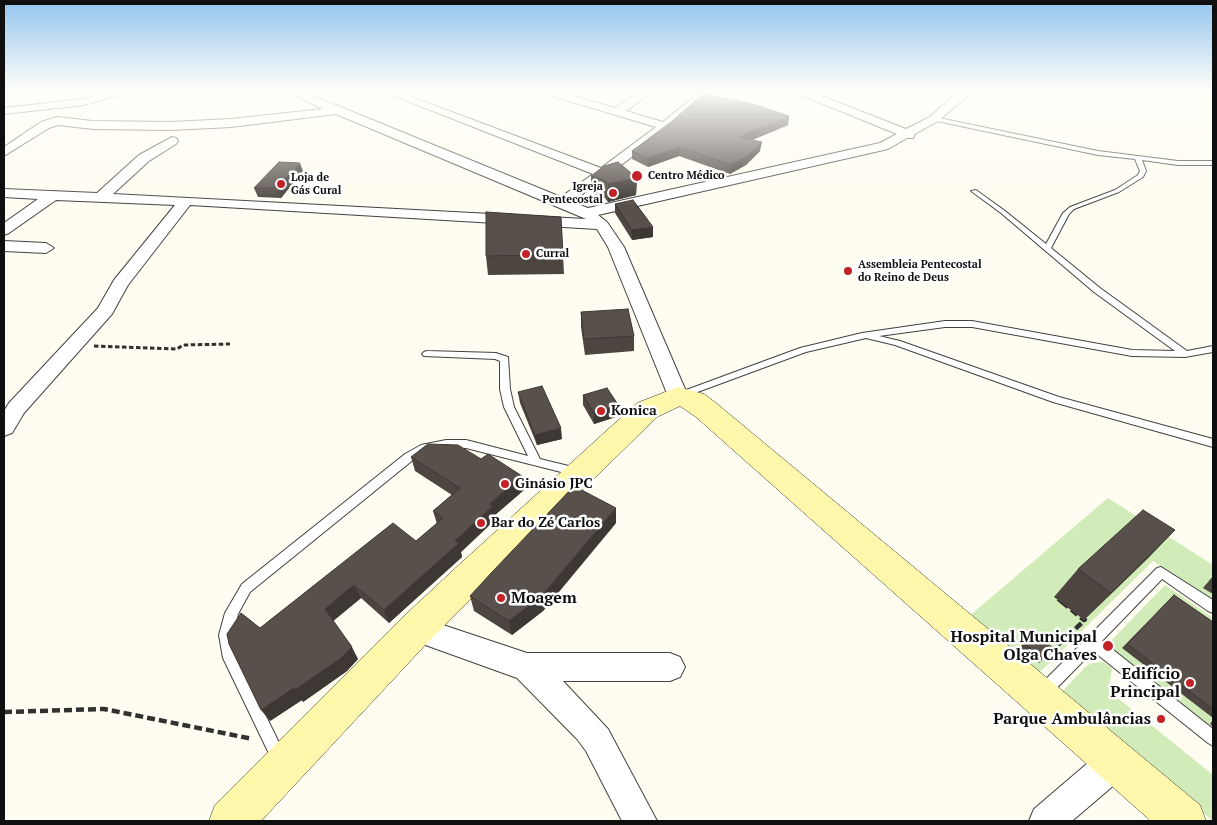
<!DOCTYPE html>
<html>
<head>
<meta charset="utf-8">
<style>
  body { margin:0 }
  #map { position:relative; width:1217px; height:825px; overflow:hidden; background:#fffdf1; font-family:"PT Serif",serif }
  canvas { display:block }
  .frame { position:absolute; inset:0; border:5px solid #0f0f0f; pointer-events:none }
</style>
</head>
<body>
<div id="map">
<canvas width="1217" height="825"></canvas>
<div class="frame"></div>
</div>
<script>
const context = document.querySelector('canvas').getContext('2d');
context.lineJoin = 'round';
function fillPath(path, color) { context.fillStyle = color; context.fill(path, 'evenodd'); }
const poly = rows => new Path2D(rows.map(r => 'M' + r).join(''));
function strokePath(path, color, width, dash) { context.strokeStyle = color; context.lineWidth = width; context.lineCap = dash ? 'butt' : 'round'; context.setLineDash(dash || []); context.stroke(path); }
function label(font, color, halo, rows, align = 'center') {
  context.font = font + ' "PT Serif",serif'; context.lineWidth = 5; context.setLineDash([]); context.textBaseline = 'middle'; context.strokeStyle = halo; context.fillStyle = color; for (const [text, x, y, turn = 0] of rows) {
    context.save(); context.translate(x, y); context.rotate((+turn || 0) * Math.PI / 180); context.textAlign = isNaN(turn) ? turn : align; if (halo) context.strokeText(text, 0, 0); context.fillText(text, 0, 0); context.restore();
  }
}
const green = poly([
  [1108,498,1213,565,1213,601,1153,561,1037,675,968,617],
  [1165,585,1213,618,1213,719,1207,727,1105,647],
  [1103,662,1112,668,1109,691,1213,775,1213,821,1060,694,1086,666,1093,663]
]);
const pathFar2 = poly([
  [94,346,177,349,183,345,230,344]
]);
const pathFar1 = poly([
  [1058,599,1063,603]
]);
const path = poly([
  [1062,602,1084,620,1086,618],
  [1049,653,1085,620],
  [4,712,104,709,253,739]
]);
const lane = poly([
  [934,117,1098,151,1178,161,1213,161,1213,165,1178,165,1142,160,1146,171,1143,177,1119,192,1074,209,1069,214,1051,248,1100,288,1187,351,1213,346,1213,352,1185,357,1132,356,972,327,945,327,879,336,900,341,1059,397,1213,439,1213,447,1053,402,895,345,866,338,806,352,684,397,678,397,676,395,678,393,800,348,862,333,945,321,972,321,1132,350,1175,351,1094,292,1001,213,971,191,976,190,1005,211,1046,244,1063,213,1070,207,1115,190,1138,175,1140,171,1135,159,1098,155,932,120,931,119,934,117],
  [427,351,496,353,508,357,510,389,514,407,540,459,581,469,582,472,581,475,577,476,466,448,446,448,428,451,413,460,250,592,238,614,233,635,237,657,287,759,284,764,279,767,274,764,223,658,219,635,225,613,242,584,405,454,421,445,446,440,466,440,528,456,504,407,500,389,500,361,495,359,424,356,422,354,424,352,427,351],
  [1161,567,1213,600,1213,613,1208,611,1162,579,1102,641,1213,729,1213,746,1208,743,1093,651,1048,697,1043,699,1038,697,1036,692,1038,687,1157,568,1161,567]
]);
const street = poly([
  [115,91,132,91,84,105,4,114,4,108,84,99,115,91],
  [285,91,299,91,343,108,561,197,593,174,382,91,396,91,601,168,656,127,542,93,541,91,557,91,615,108,641,91,653,91,626,111,663,122,701,91,712,91,669,129,572,202,588,208,880,143,897,134,796,93,795,91,809,91,906,129,930,117,958,91,973,91,938,121,915,134,913,138,907,138,888,149,598,215,607,222,624,247,688,396,685,401,678,403,671,401,668,396,608,247,597,229,190,205,128,285,112,314,24,413,12,433,4,436,4,411,9,403,98,308,114,280,175,205,56,200,9,233,4,235,4,223,38,199,4,197,4,189,97,193,139,155,172,137,176,138,178,141,176,144,149,161,113,194,586,219,336,114,231,127,171,130,93,129,58,125,49,128,4,156,4,147,41,122,57,117,93,121,171,122,231,119,323,109,285,91],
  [4,241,46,243,54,248,46,253,4,251,4,241],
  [416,616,527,653,670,653,680,657,685,667,680,677,670,681,563,681,608,729,657,821,622,821,586,751,577,739,517,678,406,638,402,629,406,620,416,616],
  [1115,746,1127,750,1131,762,1127,774,1072,821,1029,821,1034,809,1103,750,1115,746]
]);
const secondary = poly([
  [678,387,704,394,716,403,1200,805,1206,821,1151,821,696,417,680,406,657,417,485,585,429,641,261,821,209,821,215,805,403,617,461,563,637,403,678,387]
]);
const wall = poly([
  [789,116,788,125,752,140,760,151,746,165,730,174,679,156,648,167,632,159,632,151],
  [303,171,281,198,258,197,254,188],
  [591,176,637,178,636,195,608,202,605,198,591,194],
  [615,204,653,237,632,240,615,213],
  [561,217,564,274,488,275,486,256],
  [581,312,634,336,634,351,585,355,581,327],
  [518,392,562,439,537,445,520,403],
  [583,395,619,406,619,416,594,424,583,405],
  [411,457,524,490,495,515,496,519,461,552,462,557,389,623,361,598,333,621,358,659,347,671,303,702,302,700,270,721,260,628,416,541,437,524,433,511,452,495,415,471],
  [616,523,543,611,512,635,474,611,470,596],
  [1175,530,1148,558,1084,620,1054,597,1078,569],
  [1213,576,1213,594,1203,588],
  [1174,595,1213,622,1213,718,1122,648],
  [1024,643,1053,648,1039,663,1020,647],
  [1213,719,1213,727,1210,724]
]);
const shadedWall = poly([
  [789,116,788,125,738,146,739,137],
  [762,142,760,151,746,165,730,174,731,165],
  [680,147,679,156,648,167,648,158],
  [300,163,303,171,281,198,277,188],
  [637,178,636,195,608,202,608,184],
  [653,227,653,237,632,240,632,230],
  [619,406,619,416,594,424,594,413],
  [561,428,562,439,537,445,535,435],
  [522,476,524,490,495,515,496,519,461,552,462,557,389,623,384,610,455,541,490,504],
  [616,508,616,523,543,611,512,635,509,621],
  [1175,530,1148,558,1084,620,1111,593],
  [354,585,361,598,332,622,325,609],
  [352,647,358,659,347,671,303,702,302,700,270,721,261,710]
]);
const building = poly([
  [703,94,753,104,789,116,739,137,762,142,747,156,731,165,680,147,648,158,632,151,671,122,703,94],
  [279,162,300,163,277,188,254,188,279,162],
  [618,162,637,178,608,184,605,180,591,176,604,166,618,162],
  [633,200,653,227,632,230,615,204,633,200],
  [486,212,561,217,563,255,486,256,486,212],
  [628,309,634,336,584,339,581,312,628,309],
  [542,386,561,428,535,435,518,392,542,386],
  [607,388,619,406,594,413,583,395,607,388],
  [428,444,458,445,481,459,488,454,522,476,490,504,493,506,455,541,459,543,384,610,354,585,325,609,352,647,340,659,295,690,294,688,261,710,229,644,227,634,241,613,260,628,393,523,416,541,443,518,433,511,460,488,411,457,428,444],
  [574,486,616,508,541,597,509,621,470,596,493,571,574,486],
  [1143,510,1175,530,1111,593,1078,569,1143,510],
  [1174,595,1213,622,1213,709,1127,644,1174,595],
  [1035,633,1053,648,1043,658,1024,643,1035,633]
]);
const markers = [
  [637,176,6,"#c32326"],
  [281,184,5,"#c32326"],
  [613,193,5,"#c32326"],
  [526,254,5,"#c32326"],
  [848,271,5,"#c32326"],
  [601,411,5,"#c32326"],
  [505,484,5,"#c32326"],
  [481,523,5,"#c32326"],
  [501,598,5,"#c32326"],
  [1108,646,6,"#c32326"],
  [1190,683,5,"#c32326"],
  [1161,719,5,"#c32326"]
];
const farPoinames = [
  ["Centro Médico",648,176],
  ["Loja de",291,178],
  ["Gás Cural",291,191],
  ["Igreja",603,187,"right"],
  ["Pentecostal",603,200,"right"],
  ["Curral",536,254],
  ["Assembleia Pentecostal",858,265],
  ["do Reino de Deus",858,278]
];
const poiNames = [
  ["Konica",611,411],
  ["Ginásio JPC",515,484],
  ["Bar do Zé Carlos",491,523]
];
const nearPoinames = [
  ["Moagem",511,598,"left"],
  ["Hospital Municipal",1097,637],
  ["Olga Chaves",1097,655],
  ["Edifício",1180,674],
  ["Principal",1180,692],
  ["Parque Ambulâncias",1151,719]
];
fillPath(green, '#d1ebb9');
strokePath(lane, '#424242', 2);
strokePath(street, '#424242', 2);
strokePath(secondary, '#313131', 1);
strokePath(pathFar2, '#313131', 3, [4.5, 2.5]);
strokePath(pathFar1, '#313131', 4, [5.5, 3]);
strokePath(path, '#313131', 4.5, [8, 4]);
fillPath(lane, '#fff');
fillPath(street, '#fff');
fillPath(secondary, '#fff8ac');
fillPath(wall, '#4c4540');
fillPath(shadedWall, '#3e3834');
fillPath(building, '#58504b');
strokePath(building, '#3e3834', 1);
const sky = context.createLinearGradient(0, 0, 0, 206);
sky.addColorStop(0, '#93c4ee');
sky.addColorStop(0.44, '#fffef9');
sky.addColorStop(1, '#fffef900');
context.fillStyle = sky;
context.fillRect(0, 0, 1217, 206);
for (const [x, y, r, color] of markers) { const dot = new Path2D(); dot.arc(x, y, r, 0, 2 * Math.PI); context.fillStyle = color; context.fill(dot); strokePath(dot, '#fff', 2); }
label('bold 11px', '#0f0f0f', '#fff', farPoinames, 'left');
label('bold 14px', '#0f0f0f', '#fff', poiNames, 'left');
label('bold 16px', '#0f0f0f', '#fff', nearPoinames, 'right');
</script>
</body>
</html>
